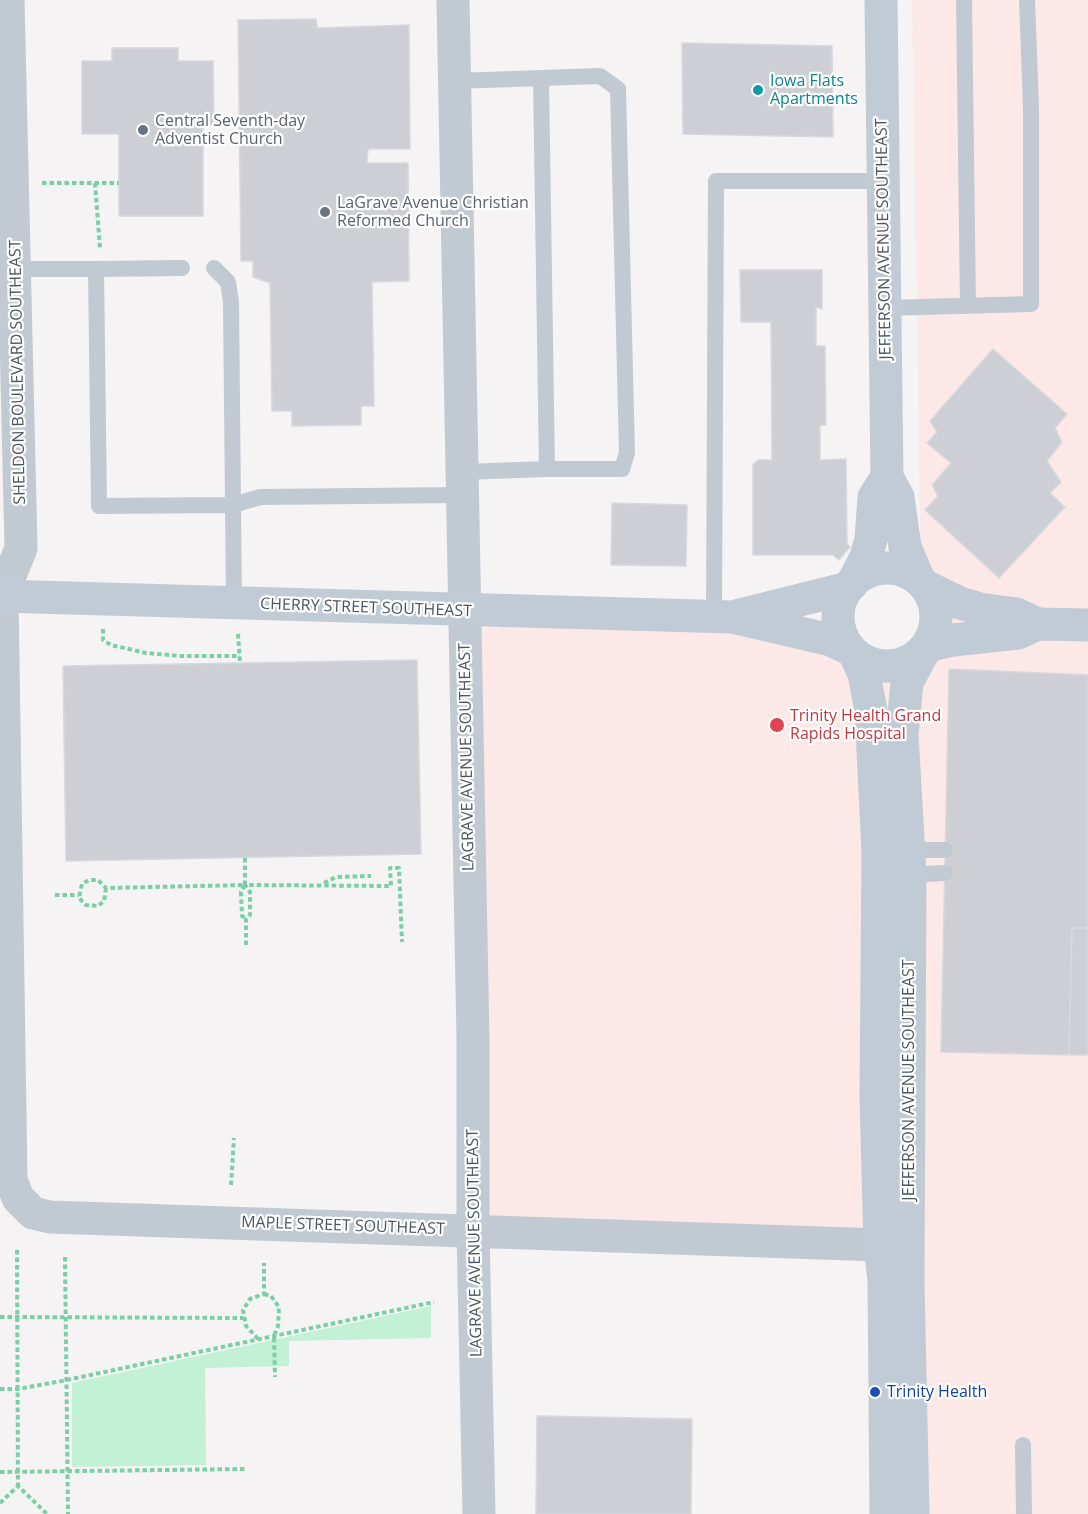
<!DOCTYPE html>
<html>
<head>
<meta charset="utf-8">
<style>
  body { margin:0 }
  canvas { display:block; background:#f5f3f3 }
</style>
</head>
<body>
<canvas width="1088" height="1514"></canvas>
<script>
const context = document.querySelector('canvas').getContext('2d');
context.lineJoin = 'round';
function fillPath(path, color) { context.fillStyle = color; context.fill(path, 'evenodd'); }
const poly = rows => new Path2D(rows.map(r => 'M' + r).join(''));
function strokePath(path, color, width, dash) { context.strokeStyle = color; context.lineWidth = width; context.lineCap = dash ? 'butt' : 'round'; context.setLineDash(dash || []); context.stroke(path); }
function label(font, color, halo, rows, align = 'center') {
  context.font = font + ' "Open Sans",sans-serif'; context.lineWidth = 4.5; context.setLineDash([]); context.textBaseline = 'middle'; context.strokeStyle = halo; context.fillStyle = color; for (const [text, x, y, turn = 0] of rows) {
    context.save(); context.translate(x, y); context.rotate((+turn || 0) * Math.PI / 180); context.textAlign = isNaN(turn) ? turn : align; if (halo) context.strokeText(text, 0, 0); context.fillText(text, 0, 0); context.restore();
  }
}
const medical = poly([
  [912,0,1088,0,1088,1514,886,1514,897,1244,473,1230,464,611,847,624,871,655,890,658,922,640]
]);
const green = poly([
  [431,1306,431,1338,289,1341,289,1366,205,1368,206,1465,72,1467,72,1383]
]);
const building = poly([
  [316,19,317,28,409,25,410,149,368,149,367,163,408,163,409,281,372,282,374,406,361,406,361,425,292,426,292,411,272,411,270,283,253,277,253,261,241,261,238,20,316,19],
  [682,43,832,46,833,137,683,134,682,43],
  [112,48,178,48,178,61,213,61,214,125,203,125,203,216,119,216,119,134,82,134,82,61,112,61,112,48],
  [740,270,822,270,822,309,816,307,816,346,825,346,826,425,820,425,820,460,846,459,847,544,850,547,839,560,833,555,753,555,753,465,758,460,772,460,771,322,741,322,740,270],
  [993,349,1067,414,1055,428,1062,442,1047,461,1061,482,1050,493,1065,507,999,578,925,510,938,496,932,485,951,463,927,443,937,432,930,421,993,349],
  [612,503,687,505,686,566,611,565,612,503],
  [417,660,421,854,66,861,63,666,417,660],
  [949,669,1088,675,1088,928,1072,928,1069,1055,941,1052,949,669],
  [1072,928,1088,928,1088,1055,1069,1055,1072,928],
  [537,1416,692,1419,691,1514,536,1514,537,1416]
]);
const path = poly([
  [42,183,119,183],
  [95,183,100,248],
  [103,629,103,640,111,645,146,653,181,656,240,656],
  [238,634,240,663],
  [245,858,245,885],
  [324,883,336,877,371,876],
  [106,888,104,901,98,906,86,905,79,898,82,884,89,880,98,880,106,888,245,885,241,892,242,916,246,919],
  [55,895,79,895],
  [246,945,246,919,250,915,250,892,245,885,391,886,390,868,399,868,402,942],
  [231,1185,234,1138],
  [17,1250,18,1486],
  [65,1257,68,1514],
  [264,1294,271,1296,279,1307,278,1326,274,1336,275,1377],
  [0,1317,243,1318],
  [258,1339,246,1326,243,1310,250,1299,264,1294,264,1263],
  [0,1389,18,1389,67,1380,434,1302],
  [0,1472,246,1469],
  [0,1503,18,1486,47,1514]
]);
const lane = poly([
  [964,0,968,306],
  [455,81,600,76,618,89,627,453,622,469,547,469,541,79],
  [214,268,228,282,231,302,234,604],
  [15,269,96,269,99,506,233,505,260,497,462,495],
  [96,269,182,268],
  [885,308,1031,304,1031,108,1027,0],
  [462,472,547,469],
  [714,616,716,181,883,181],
  [904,850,945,850],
  [906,875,945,873],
  [1023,1445,1024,1514]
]);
const street = poly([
  [8,0,21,548,2,596,11,1180,18,1198,33,1213,50,1217,880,1245],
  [453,0,473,1039,473,1230,479,1514]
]);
const secondary = poly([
  [881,0,887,477,898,497,905,547,919,580],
  '838 617a49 49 0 1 1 98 0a49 49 0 1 1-98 0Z',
  [852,584,866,557,871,539,874,497,887,477],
  [925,586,960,603,980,609,1016,614,1038,624,1088,625],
  [0,596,732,617,831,640,850,649],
  [736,616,848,588],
  [927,646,953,640,1018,633,1038,624],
  [855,654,864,674,871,711,878,851,876,1097,880,1245,884,1281,886,1514],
  [913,1514,908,1282,910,874,902,735,907,682,924,651]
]);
const markers = [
  [758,90,6,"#0f9aa8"],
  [143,130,6,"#6b7280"],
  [325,212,6,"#6b7280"],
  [777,725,8,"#e0444e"],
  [875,1392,6,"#1a4fb4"]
];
const cultureNames = [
  ["Iowa Flats",770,81],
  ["Apartments",770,99]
];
const worshipNames = [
  ["Central Seventh-day",155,121],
  ["Adventist Church",155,139],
  ["LaGrave Avenue Christian",337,203],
  ["Reformed Church",337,221]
];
const streetNames = [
  ["JEFFERSON AVENUE SOUTHEAST",884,239,-91],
  ["SHELDON BOULEVARD SOUTHEAST",18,372,-91],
  ["CHERRY STREET SOUTHEAST",366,608,2],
  ["LAGRAVE AVENUE SOUTHEAST",467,757,-91],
  ["JEFFERSON AVENUE SOUTHEAST",909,1080,-90],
  ["MAPLE STREET SOUTHEAST",343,1226,2],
  ["LAGRAVE AVENUE SOUTHEAST",475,1243,-91]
];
const healthNames = [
  ["Trinity Health Grand",790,716],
  ["Rapids Hospital",790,734]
];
const transitNames = [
  ["Trinity Health",887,1392]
];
fillPath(medical, '#fce8e6');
fillPath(green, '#c3f1d5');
fillPath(building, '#cdcfd5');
strokePath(building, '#d7d9de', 1.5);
strokePath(path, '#7ad0a6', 4, [4.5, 3]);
strokePath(lane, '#c1cad2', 16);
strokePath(street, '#c1cad2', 33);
strokePath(secondary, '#c1cbd6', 33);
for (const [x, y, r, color] of markers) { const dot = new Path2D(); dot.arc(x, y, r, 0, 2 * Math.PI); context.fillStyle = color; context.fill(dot); strokePath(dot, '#fff', 2); }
label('16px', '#0d838f', '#fff', cultureNames, 'left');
label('16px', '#5b616d', '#fff', worshipNames, 'left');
label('16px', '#4a5661', '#fff', streetNames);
label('16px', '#be3a42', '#fff', healthNames, 'left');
label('16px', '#164399', '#fff', transitNames, 'left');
</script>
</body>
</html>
